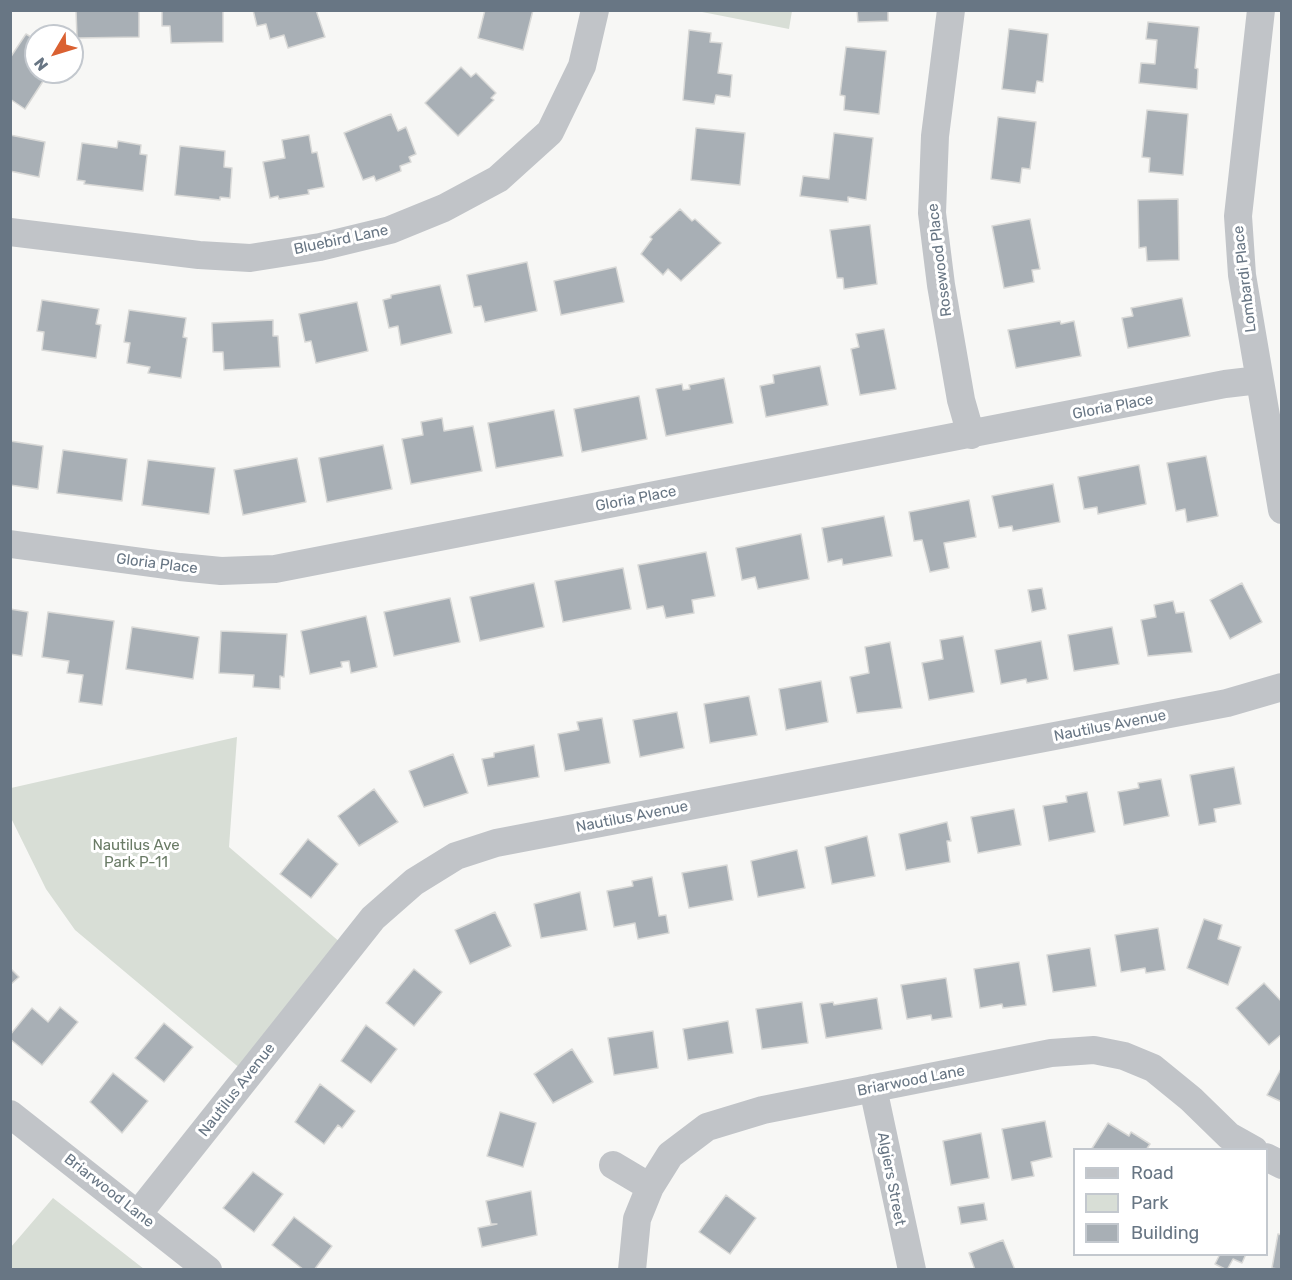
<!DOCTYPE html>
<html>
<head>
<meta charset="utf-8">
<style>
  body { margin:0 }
  #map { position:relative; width:1292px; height:1280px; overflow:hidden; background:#f7f7f5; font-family:Rubik,sans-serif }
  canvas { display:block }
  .frame { position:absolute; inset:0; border:12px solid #687684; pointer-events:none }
  .legend { position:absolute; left:1073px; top:1148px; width:195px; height:108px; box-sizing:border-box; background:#fff; border:2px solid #c3c8ce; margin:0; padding:8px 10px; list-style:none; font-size:18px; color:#687684 }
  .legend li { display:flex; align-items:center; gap:12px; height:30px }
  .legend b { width:30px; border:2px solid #c3c8ce }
  .north { position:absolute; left:24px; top:24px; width:60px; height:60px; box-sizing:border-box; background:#fff; border:2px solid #c3c8ce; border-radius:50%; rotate:232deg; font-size:16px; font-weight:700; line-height:24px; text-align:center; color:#687684 }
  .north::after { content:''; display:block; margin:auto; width:21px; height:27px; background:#da6132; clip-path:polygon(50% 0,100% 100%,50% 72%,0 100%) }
</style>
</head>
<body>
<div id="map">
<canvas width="1292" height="1280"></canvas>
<div class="frame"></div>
<ul class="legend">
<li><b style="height:8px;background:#c1c4c8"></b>Road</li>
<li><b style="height:16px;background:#d8ded6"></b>Park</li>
<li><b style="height:16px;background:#a8afb5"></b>Building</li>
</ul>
<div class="north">N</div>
</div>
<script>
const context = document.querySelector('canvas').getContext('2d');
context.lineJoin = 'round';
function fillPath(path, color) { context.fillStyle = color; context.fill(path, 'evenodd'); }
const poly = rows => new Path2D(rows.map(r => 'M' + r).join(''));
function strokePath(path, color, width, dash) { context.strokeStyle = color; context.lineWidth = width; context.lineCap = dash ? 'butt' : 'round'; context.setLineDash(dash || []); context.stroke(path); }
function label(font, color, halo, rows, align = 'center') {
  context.font = font + ' Rubik,sans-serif'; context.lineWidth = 6; context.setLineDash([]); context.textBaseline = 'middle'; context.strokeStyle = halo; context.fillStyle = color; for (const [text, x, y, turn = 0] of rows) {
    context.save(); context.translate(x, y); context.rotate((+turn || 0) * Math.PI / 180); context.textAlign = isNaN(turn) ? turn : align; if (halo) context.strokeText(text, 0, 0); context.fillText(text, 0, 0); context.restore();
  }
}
const green = poly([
  [697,11,792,11,789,29],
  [237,737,229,847,348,949,248,1075,75,930,46,889,11,818,11,788],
  [53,1198,144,1269,11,1269,11,1247]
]);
const building = poly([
  [76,10,139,10,139,37,77,38,76,10],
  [162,10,223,10,223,42,171,43,170,26,162,26,162,10],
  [253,10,316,10,325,37,288,48,284,35,270,39,266,24,257,26,253,10],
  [485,10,533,10,523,50,478,38,485,10],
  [857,10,888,10,888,21,858,22,857,10],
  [1148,22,1199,27,1195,68,1198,69,1197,89,1139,83,1141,63,1155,64,1157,40,1146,39,1148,22],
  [1009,29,1048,34,1043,82,1037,81,1035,93,1002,89,1009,29],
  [689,30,711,33,710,42,722,43,718,73,732,75,730,97,716,95,714,104,683,100,689,30],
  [26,34,36,40,36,72,49,72,25,109,10,99,10,58,26,34],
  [846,47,886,51,879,114,844,110,845,96,840,95,846,47],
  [461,67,471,77,476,73,496,93,491,98,494,100,458,136,425,103,461,67],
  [1147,110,1188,114,1183,175,1149,172,1150,158,1142,157,1147,110],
  [391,114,398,131,406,127,416,154,409,157,411,162,400,166,401,171,376,181,374,176,363,180,344,133,391,114],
  [998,117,1036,122,1030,169,1022,168,1020,183,991,179,998,117],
  [696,128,745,133,740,185,691,180,696,128],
  [834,133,873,138,866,200,848,197,848,202,800,196,803,176,829,179,834,133],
  [10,135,45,142,39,177,10,171,10,135],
  [309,135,312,153,317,152,324,187,308,190,309,194,279,199,278,196,270,198,263,162,285,158,282,140,309,135],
  [118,141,141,145,140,154,147,155,143,191,84,184,85,181,77,180,82,143,117,148,118,141],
  [180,146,225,151,224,167,232,168,230,198,220,197,220,200,175,195,180,146],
  [1178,199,1179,260,1147,261,1146,247,1139,248,1138,200,1178,199],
  [680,209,692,221,695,219,721,243,681,281,668,269,663,275,641,254,652,239,650,237,680,209],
  [1030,219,1040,269,1032,270,1034,282,1004,288,992,226,1030,219],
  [870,225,877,284,844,289,843,278,837,278,830,230,870,225],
  [527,262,537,311,485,322,481,306,474,307,467,275,527,262],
  [616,267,624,302,561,315,554,281,616,267],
  [440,285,452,333,401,345,398,326,389,328,383,300,391,298,391,295,440,285],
  [1182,298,1190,336,1128,348,1122,318,1133,316,1131,308,1182,298],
  [42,300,99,309,96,324,101,325,96,358,42,350,44,332,37,331,42,300],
  [357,302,368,351,316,363,311,341,305,342,299,314,357,302],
  [129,310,186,318,183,337,187,338,181,378,148,373,150,367,127,363,130,343,124,342,129,310],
  [273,320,273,336,278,336,280,367,224,370,223,352,213,352,212,323,273,320],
  [1060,321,1061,324,1074,321,1081,356,1016,368,1008,330,1060,321],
  [884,329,896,389,860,395,851,349,859,347,856,334,884,329],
  [820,366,828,405,766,417,760,386,774,383,773,375,820,366],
  [724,378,733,423,666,436,656,389,682,384,683,390,690,389,689,385,724,378],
  [639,396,647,439,582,452,574,409,639,396],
  [554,410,563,456,496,468,488,423,554,410],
  [442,418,444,431,473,426,482,471,411,484,402,439,423,435,421,422,442,418],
  [10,441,43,446,38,489,10,485,10,441],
  [383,445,392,489,327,502,319,458,383,445],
  [63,450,127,459,122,501,57,493,63,450],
  [1206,456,1218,516,1187,522,1185,509,1176,511,1167,463,1206,456],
  [297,458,306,502,243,515,234,470,297,458],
  [148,460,215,468,209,514,142,505,148,460],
  [1139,465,1146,504,1098,514,1097,507,1084,509,1078,477,1139,465],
  [1053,484,1060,522,1013,531,1012,526,999,528,992,496,1053,484],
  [969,500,976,537,944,543,949,568,930,572,922,540,914,541,909,512,969,500],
  [884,516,892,556,843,565,842,559,828,562,822,528,884,516],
  [801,534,809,579,758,589,755,577,742,580,736,548,801,534],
  [706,552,715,596,692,600,694,613,666,618,663,606,647,609,638,565,706,552],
  [623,568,631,609,563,622,555,581,623,568],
  [534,583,544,627,480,641,470,597,534,583],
  [1242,583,1262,622,1230,639,1210,600,1242,583],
  [1042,588,1046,609,1032,612,1028,590,1042,588],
  [450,598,460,642,394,656,384,612,450,598],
  [1173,601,1176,613,1184,612,1192,652,1148,656,1141,620,1156,617,1154,605,1173,601],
  [10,609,28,612,22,656,10,654,10,609],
  [48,612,114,621,102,705,79,702,83,675,67,673,69,661,42,657,48,612],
  [366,616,377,667,351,673,349,661,341,662,342,667,310,674,301,631,366,616],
  [132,627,199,637,193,679,126,669,132,627],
  [1112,627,1119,664,1074,671,1068,635,1112,627],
  [221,631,287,634,284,677,280,676,280,689,253,687,254,675,219,673,221,631],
  [963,636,974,692,929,700,922,663,943,659,940,640,963,636],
  [1041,641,1048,679,1027,683,1026,679,1001,684,995,650,1041,641],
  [890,642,902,708,857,713,850,677,869,673,865,647,890,642],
  [821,681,828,722,786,730,779,689,821,681],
  [749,696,757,735,710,743,704,704,749,696],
  [677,712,684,748,640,757,633,720,677,712],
  [602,718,610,763,565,771,558,734,579,730,577,722,602,718],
  [534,745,539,777,488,786,482,759,494,757,494,753,534,745],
  [453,754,468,793,424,807,409,771,453,754],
  [1234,767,1241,804,1214,809,1216,822,1199,825,1190,775,1234,767],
  [1161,779,1169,816,1124,825,1118,792,1139,788,1138,783,1161,779],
  [374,789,398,822,359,846,338,816,374,789],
  [1087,792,1095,832,1049,841,1043,806,1067,802,1066,796,1087,792],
  [1014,809,1021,845,978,853,971,817,1014,809],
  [947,822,951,841,947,841,950,862,906,870,899,834,947,822],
  [867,836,875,876,832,884,825,847,867,836],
  [308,839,338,864,311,898,280,874,308,839],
  [797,850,805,888,758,897,751,861,797,850],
  [727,865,733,900,689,908,682,873,727,865],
  [652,877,659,916,666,915,669,933,638,939,635,923,614,927,607,891,633,886,632,881,652,877],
  [580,892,587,930,541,938,534,904,580,892],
  [495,912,511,946,470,964,455,930,495,912],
  [1204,919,1222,925,1218,939,1241,947,1228,985,1187,968,1204,919],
  [1158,928,1165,970,1146,973,1145,968,1121,972,1115,935,1158,928],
  [1090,948,1096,986,1053,992,1047,955,1090,948],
  [1019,962,1026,1005,1003,1008,1002,1004,980,1008,974,969,1019,962],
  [10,968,19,977,10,985,10,968],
  [414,969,442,992,414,1026,386,1003,414,969],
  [946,978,952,1017,932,1020,931,1015,907,1019,901,985,946,978],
  [1264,983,1282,1002,1282,1034,1269,1045,1236,1008,1264,983],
  [877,998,882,1029,826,1038,820,1004,833,1002,834,1005,877,998],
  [802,1002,808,1043,762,1049,756,1009,802,1002],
  [60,1007,78,1022,42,1065,10,1039,10,1035,32,1008,48,1022,60,1007],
  [728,1021,733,1053,688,1060,683,1029,728,1021],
  [164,1023,193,1047,164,1082,135,1058,164,1023],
  [366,1025,397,1049,371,1083,341,1061,366,1025],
  [653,1031,658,1068,614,1075,608,1038,653,1031],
  [572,1049,593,1082,553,1103,534,1074,572,1049],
  [1282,1067,1282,1102,1267,1095,1282,1067],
  [113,1073,148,1101,122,1133,90,1102,113,1073],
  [320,1084,355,1111,342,1128,338,1125,324,1144,295,1122,320,1084],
  [500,1112,536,1123,523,1167,487,1156,500,1112],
  [1045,1121,1052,1157,1031,1162,1034,1176,1012,1180,1002,1129,1045,1121],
  [1108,1123,1129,1136,1131,1132,1150,1144,1146,1150,1091,1150,1108,1123],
  [981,1133,989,1178,951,1185,943,1141,981,1133],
  [253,1172,283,1194,254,1232,223,1208,253,1172],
  [531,1191,537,1235,482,1247,478,1228,497,1224,491,1224,486,1201,531,1191],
  [726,1195,756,1218,730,1254,699,1232,726,1195],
  [984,1203,987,1220,961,1224,958,1207,984,1203],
  [294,1217,332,1246,314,1270,304,1270,272,1245,294,1217],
  [1278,1234,1282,1235,1282,1270,1272,1268,1278,1234],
  [1003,1240,1015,1270,975,1270,969,1253,1003,1240],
  [1220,1254,1246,1254,1242,1263,1233,1259,1227,1270,1215,1264,1220,1254]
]);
const minor = poly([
  [951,10,935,136,932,213,941,285,961,400,971,435],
  [1261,10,1238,216,1242,275,1282,510],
  [10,232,199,255,250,258,320,247,390,230,444,208,498,179,550,132,582,66,595,10],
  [10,544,180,567,221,571,275,569,1225,384,1259,380],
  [873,1088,912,1270],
  [10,1114,208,1270],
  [1266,1157,1282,1165],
  [613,1165,650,1187],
  [138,1214,373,918,414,882,456,856,496,843,1227,703,1282,687],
  [632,1270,637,1219,650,1187,670,1155,707,1127,763,1110,1051,1053,1094,1050,1124,1056,1153,1068,1191,1099,1229,1136,1254,1150]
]);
const streetNames = [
  ["Bluebird Lane",341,240,-12],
  ["Rosewood Place",940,260,-97],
  ["Lombardi Place",1245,279,-97],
  ["Gloria Place",1113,407,-11],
  ["Gloria Place",636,499,-11],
  ["Gloria Place",157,564,7],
  ["Nautilus Avenue",1110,726,-11],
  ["Nautilus Avenue",632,817,-11],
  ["Briarwood Lane",911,1081,-11],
  ["Nautilus Avenue",237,1090,-52],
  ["Algiers Street",891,1179,79],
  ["Briarwood Lane",109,1191,38]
];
const parkNames = [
  ["Nautilus Ave",136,846],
  ["Park P-11",136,863]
];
fillPath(green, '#d8ded6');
fillPath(building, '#a8afb5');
strokePath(building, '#d9d9d7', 1.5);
strokePath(minor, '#c1c4c8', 28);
label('15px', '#687684', '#fff', streetNames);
label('15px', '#6a7b66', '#fff', parkNames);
</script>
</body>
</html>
